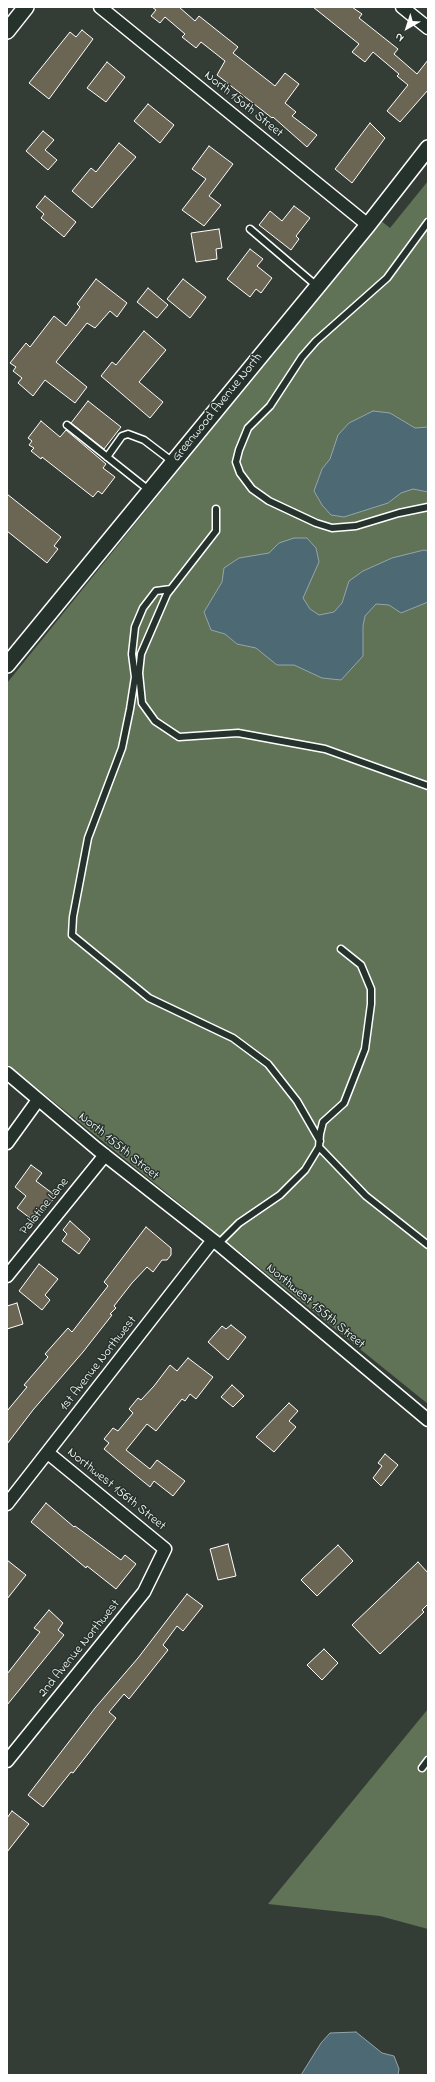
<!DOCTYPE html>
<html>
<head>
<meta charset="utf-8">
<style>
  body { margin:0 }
  #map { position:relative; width:435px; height:2082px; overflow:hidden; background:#343d35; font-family:"Indie Flower",sans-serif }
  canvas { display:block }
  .frame { position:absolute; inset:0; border:8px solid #fff; pointer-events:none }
  .north { position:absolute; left:387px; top:8px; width:40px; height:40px; -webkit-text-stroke:3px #26332d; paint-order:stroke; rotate:219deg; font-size:11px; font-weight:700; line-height:16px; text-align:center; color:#fff }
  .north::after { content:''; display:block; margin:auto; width:14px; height:18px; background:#fff; clip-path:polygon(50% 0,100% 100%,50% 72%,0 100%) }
</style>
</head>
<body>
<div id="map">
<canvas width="435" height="2082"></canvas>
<div class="frame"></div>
<div class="north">N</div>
</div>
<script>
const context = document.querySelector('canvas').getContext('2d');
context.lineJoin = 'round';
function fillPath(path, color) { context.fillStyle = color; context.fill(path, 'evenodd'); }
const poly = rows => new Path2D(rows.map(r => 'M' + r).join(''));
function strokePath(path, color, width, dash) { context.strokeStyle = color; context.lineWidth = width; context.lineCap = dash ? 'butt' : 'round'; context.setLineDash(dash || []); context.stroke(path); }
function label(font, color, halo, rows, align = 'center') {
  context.font = font + ' "Indie Flower",sans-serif'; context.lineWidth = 3; context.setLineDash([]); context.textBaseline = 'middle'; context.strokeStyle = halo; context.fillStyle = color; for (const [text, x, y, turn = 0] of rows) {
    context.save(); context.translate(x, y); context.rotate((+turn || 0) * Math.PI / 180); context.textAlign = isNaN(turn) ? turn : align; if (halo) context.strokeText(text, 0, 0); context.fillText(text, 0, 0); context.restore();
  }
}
const green = poly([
  [428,181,428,1404,7,1064,7,683,380,220,390,228],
  [428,1709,428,1929,380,1916,268,1904]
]);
const water = poly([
  [373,411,390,413,415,428,428,427,428,492,413,489,401,493,388,503,344,517,331,515,322,505,314,491,322,469,330,459,338,435,349,423,373,411],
  [294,538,307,538,316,548,319,562,303,598,310,609,319,615,334,612,342,603,349,581,363,571,392,558,424,550,428,551,428,602,401,613,389,605,376,604,365,616,363,626,363,656,341,680,322,678,294,665,277,665,256,648,237,644,225,634,211,630,204,612,222,582,224,568,239,558,269,553,279,543,294,538],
  [356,2032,382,2053,394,2056,399,2069,398,2075,301,2075,321,2043,330,2033,356,2032]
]);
const building = poly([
  [152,7,179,7,195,21,199,16,238,47,233,53,275,86,285,73,299,84,285,103,296,112,292,116,317,135,307,147,273,117,272,118,217,75,225,61,201,42,196,48,182,37,185,34,165,17,160,23,151,16,156,10,152,7],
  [313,7,352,7,362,14,359,18,398,49,394,54,417,74,428,60,428,90,400,122,387,111,408,85,397,76,399,74,373,52,365,62,352,52,359,44,313,7],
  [82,30,93,39,49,99,29,83,70,32,76,37,82,30],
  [107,62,125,77,106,102,87,88,107,62],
  [148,104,174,125,160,143,134,121,148,104],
  [370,123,385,138,352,183,335,169,370,123],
  [43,131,54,140,45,150,57,160,48,170,26,151,43,131],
  [119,143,136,157,92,208,72,191,91,168,96,172,119,143],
  [209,146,233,164,209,196,221,205,204,226,182,210,206,179,192,169,209,146],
  [45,196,76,222,64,237,41,218,44,214,36,207,45,196],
  [294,206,310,218,296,236,299,239,291,250,259,225,270,211,282,221,294,206],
  [219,229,222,248,216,249,217,259,196,262,191,233,219,229],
  [250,249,263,259,257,266,272,278,261,293,256,289,250,297,227,279,250,249],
  [96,279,127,303,117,317,110,311,95,328,87,323,56,362,87,387,75,403,45,380,33,396,18,383,22,378,13,371,16,367,10,363,26,343,30,347,54,316,66,326,80,307,77,304,96,279],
  [183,279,206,297,190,318,167,299,183,279],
  [148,288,168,305,157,318,137,302,148,288],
  [144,331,166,350,139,382,163,402,150,418,101,376,112,362,116,365,144,331],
  [88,401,121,427,104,449,71,423,88,401],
  [41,421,60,437,66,430,106,464,103,468,115,477,102,494,98,491,93,497,42,457,41,459,31,451,34,448,29,445,32,441,28,438,41,421],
  [7,494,61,537,54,546,58,549,47,563,7,531,7,494],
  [31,1165,42,1173,36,1181,56,1196,35,1222,17,1208,26,1196,15,1187,31,1165],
  [70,1221,90,1239,79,1254,62,1241,67,1234,63,1230,70,1221],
  [146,1227,171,1248,171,1255,167,1260,162,1260,153,1272,147,1267,132,1283,114,1306,116,1308,110,1314,112,1315,83,1352,33,1410,7,1444,7,1411,27,1387,24,1385,48,1357,45,1354,68,1328,72,1332,108,1286,104,1282,146,1227],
  [39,1264,58,1279,45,1295,50,1300,42,1310,19,1291,39,1264],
  [17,1303,23,1324,7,1329,7,1306,17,1303],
  [231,1325,246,1337,228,1360,208,1342,222,1326,226,1329,231,1325],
  [188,1358,213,1377,196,1399,190,1394,185,1401,182,1399,156,1431,147,1424,126,1450,150,1469,157,1460,185,1481,173,1496,154,1481,150,1487,117,1460,104,1449,109,1443,104,1439,113,1428,118,1431,133,1413,129,1409,138,1398,141,1400,154,1386,170,1365,177,1371,188,1358],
  [232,1385,244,1396,233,1407,221,1397,232,1385],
  [289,1403,298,1411,289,1421,296,1427,274,1452,256,1437,289,1403],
  [385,1454,398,1465,381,1486,373,1478,382,1466,378,1463,385,1454],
  [46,1503,74,1527,75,1526,121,1560,125,1555,136,1564,116,1589,87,1566,86,1568,31,1522,46,1503],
  [228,1544,236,1576,218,1580,210,1549,228,1544],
  [338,1545,353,1561,317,1596,301,1580,338,1545],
  [7,1560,26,1575,7,1599,7,1560],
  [418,1562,428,1573,428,1604,422,1610,424,1612,380,1654,352,1625,418,1562],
  [187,1594,203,1606,183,1631,177,1626,163,1645,168,1650,129,1699,124,1694,109,1712,116,1718,73,1773,71,1772,43,1807,28,1795,95,1708,138,1658,187,1594],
  [49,1610,63,1623,58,1630,64,1635,7,1705,7,1674,40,1632,34,1628,49,1610],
  [324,1649,338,1663,322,1680,307,1665,324,1649],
  [12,1811,29,1824,7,1852,7,1818,12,1811]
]);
const service = poly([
  [428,222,387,278,316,341,302,357,270,406,248,428,239,450,236,462,240,473,252,489,269,501,316,523,332,528,356,526,399,513,428,507],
  [250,229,318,287],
  [67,425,150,491],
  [107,457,122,436,128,434,144,440,173,462],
  [216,509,216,531,167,594,141,654,139,673,142,703,155,721,179,737,238,733,325,749,428,786],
  [171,589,156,591,143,608,135,627,132,654,135,677,130,709,122,748,88,838,73,917,72,935,149,998,233,1038,268,1064,297,1101,320,1141],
  [319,1147,366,1196,428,1245],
  [218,1244,239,1223,280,1195,305,1170,319,1147,320,1134,323,1122,344,1103,365,1049,371,1004,371,989,361,965,341,949],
  [422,1768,428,1760]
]);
const minor = poly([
  [100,7,368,225],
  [402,7,428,28],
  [7,1073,97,1149,218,1244,428,1420],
  [7,1143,38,1100],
  [7,1276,105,1155],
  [7,1504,213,1240],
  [7,1761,144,1592,165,1549,48,1453]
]);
const tertiary = poly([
  [7,31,26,7],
  [7,665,368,225,428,148]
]);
const streetNames = [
  ["North 150th Street",243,105,39],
  ["Greenwood Avenue North",218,408,-51],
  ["North 155th Street",118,1147,39],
  ["Palatine Lane",45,1207,-51],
  ["Northwest 155th Street",315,1307,40],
  ["1st Avenue Northwest",99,1364,-52],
  ["Northwest 156th Street",116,1490,39],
  ["2nd Avenue Northwest",80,1649,-51]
];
fillPath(green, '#607356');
fillPath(water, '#4d6973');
strokePath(water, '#94a5ab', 1);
fillPath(building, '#6b6553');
strokePath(building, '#fff', 1);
strokePath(service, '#fff', 9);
strokePath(minor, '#fff', 15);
strokePath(tertiary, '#fff', 18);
strokePath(service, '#26332d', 6);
strokePath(minor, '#26332d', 12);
strokePath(tertiary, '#26332d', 15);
label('13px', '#fff', '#26332d', streetNames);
</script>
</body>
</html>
